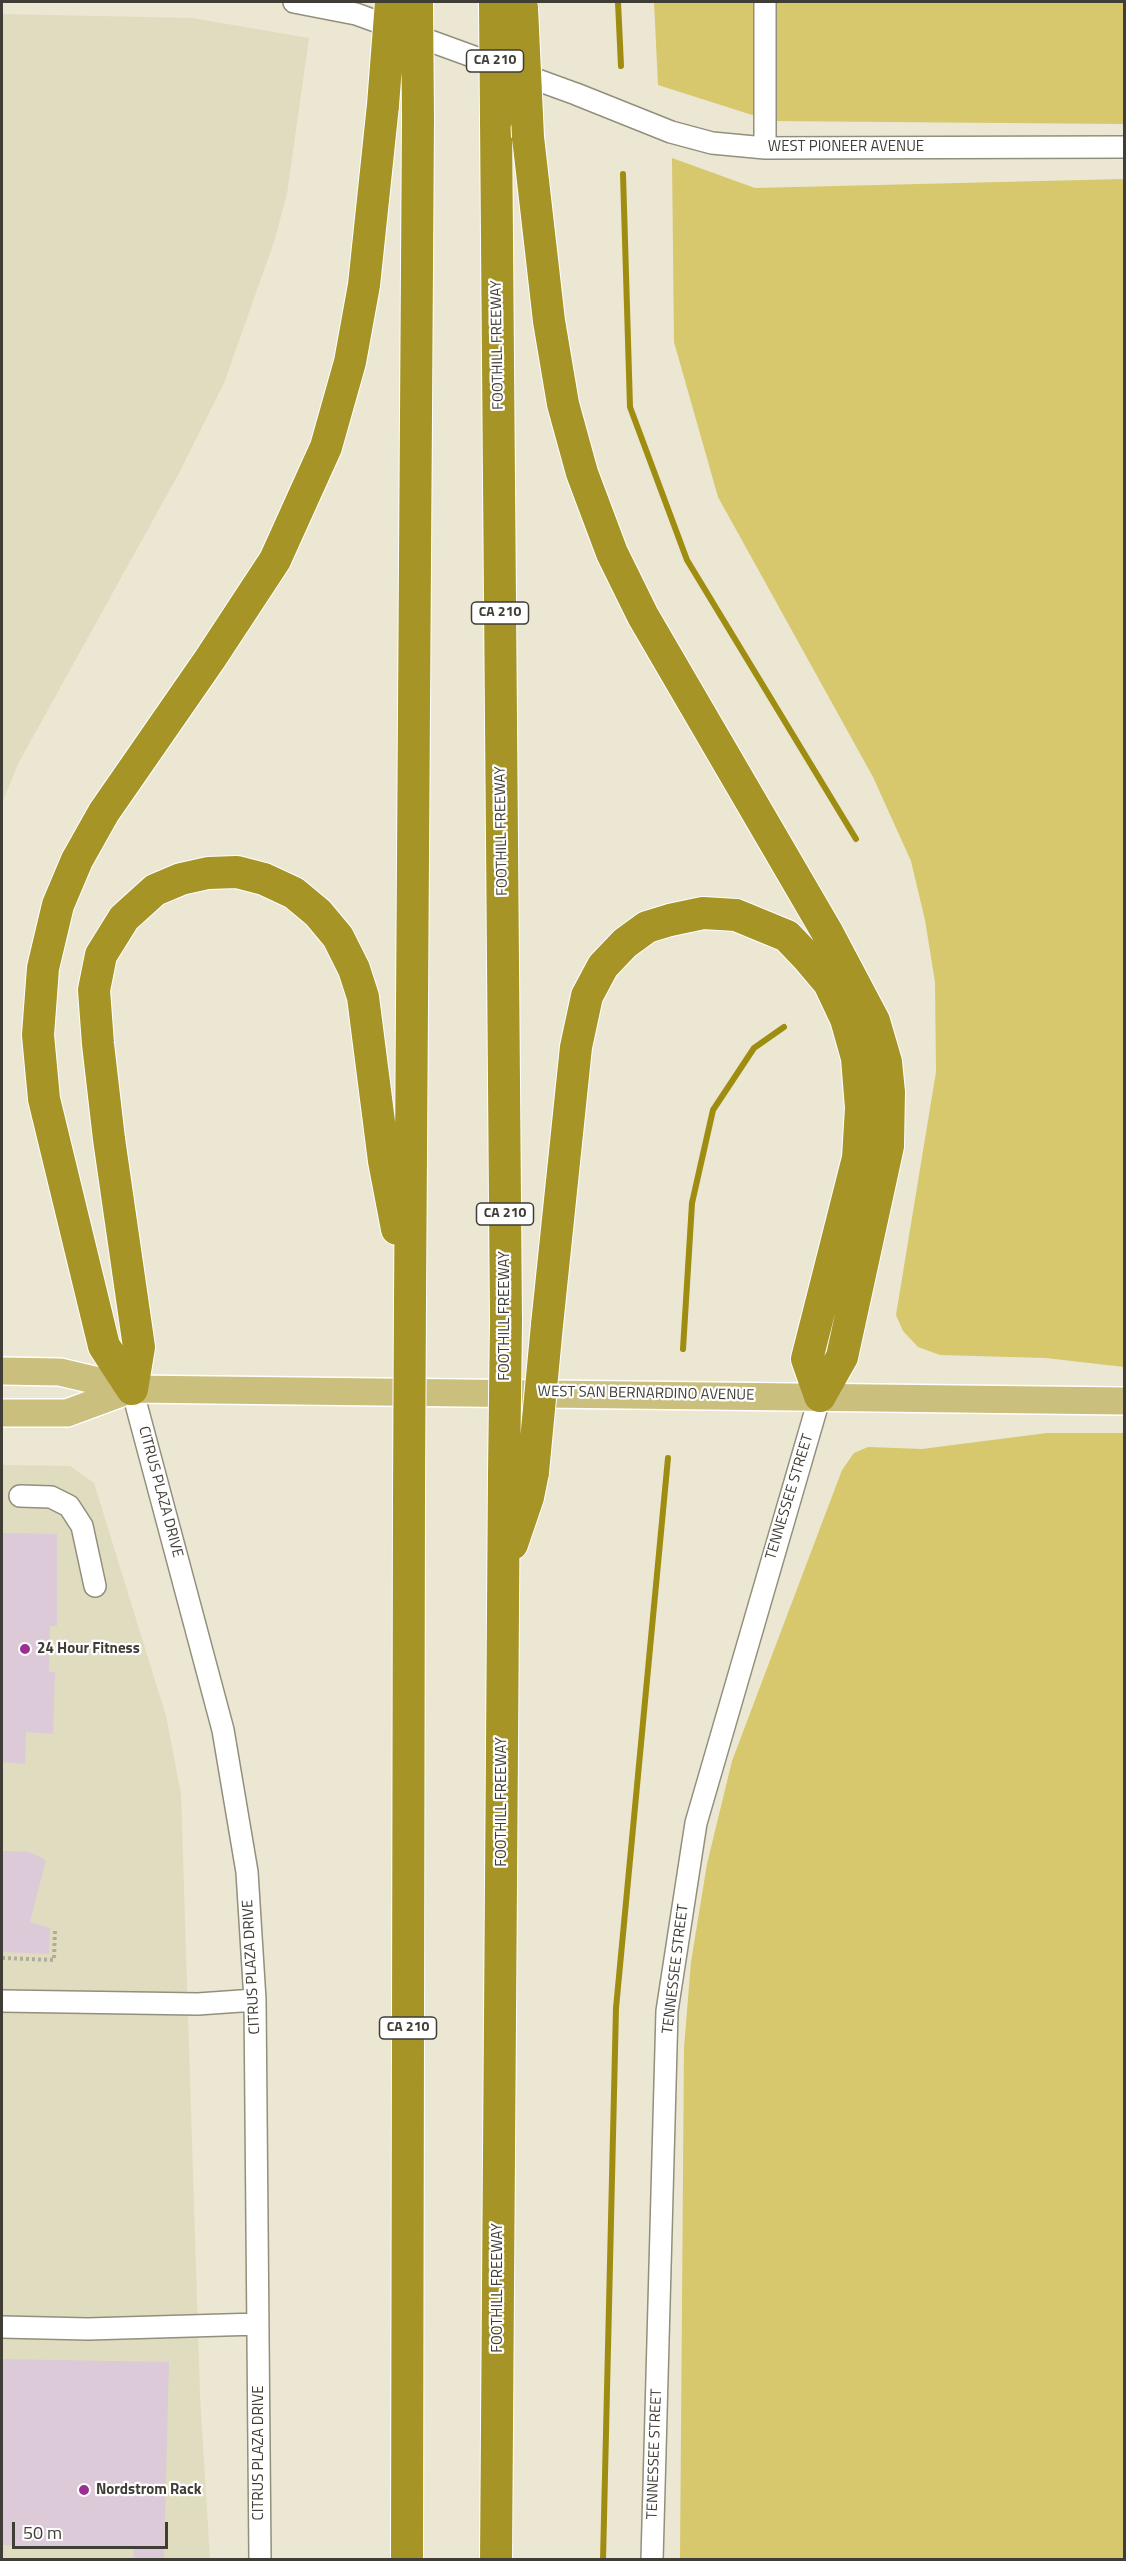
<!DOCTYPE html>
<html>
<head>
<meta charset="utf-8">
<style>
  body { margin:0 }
  #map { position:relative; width:1126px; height:2561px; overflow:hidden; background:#ebe7d2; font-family:"Titillium Web",sans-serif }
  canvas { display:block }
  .frame { position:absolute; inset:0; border:3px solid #3f3d35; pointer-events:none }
  .scale { position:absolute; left:12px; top:2522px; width:156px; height:27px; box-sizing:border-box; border:3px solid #3f3d35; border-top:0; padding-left:8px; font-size:18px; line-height:21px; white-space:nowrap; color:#3f3d35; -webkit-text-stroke:4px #fff; paint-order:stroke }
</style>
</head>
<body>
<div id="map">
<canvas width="1126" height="2561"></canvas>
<div class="frame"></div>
<div class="scale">50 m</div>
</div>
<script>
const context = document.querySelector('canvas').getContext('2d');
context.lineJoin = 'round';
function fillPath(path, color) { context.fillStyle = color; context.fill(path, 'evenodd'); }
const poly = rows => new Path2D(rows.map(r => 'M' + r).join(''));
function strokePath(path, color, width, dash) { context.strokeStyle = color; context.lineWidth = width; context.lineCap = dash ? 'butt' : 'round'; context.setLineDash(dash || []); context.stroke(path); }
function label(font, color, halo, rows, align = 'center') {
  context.font = font + ' "Titillium Web",sans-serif'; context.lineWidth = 4.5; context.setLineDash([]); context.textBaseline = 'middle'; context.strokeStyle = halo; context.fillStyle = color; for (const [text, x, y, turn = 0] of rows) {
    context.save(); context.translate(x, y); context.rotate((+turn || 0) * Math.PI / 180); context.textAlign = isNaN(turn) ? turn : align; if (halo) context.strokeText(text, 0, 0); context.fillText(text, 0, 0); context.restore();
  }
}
const built = poly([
  [2,14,192,18,309,38,287,194,274,242,224,383,178,475,19,762,2,803],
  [2,1465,70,1466,94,1483,166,1716,181,1794,200,2396,210,2559,2,2560]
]);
const green = poly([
  [654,2,1124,2,1124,124,771,121,658,85],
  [672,158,755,188,1124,179,1124,1367,1046,1358,940,1355,918,1347,903,1331,896,1315,936,1072,935,982,925,920,911,861,873,777,718,497,674,342],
  [1047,1433,1124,1433,1124,2559,680,2559,684,2048,691,1962,707,1864,732,1761,842,1470,854,1453,868,1447,922,1449]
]);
const stream = poly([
  [618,2,621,66],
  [623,174,630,407,687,560,856,839],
  [683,1349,692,1203,713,1110,754,1048,784,1027],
  [603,2560,616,2008,668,1458]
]);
const building = poly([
  [2,1533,57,1534,57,1626,50,1626,49,1672,55,1672,53,1734,26,1732,25,1764,2,1762],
  [2,1851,29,1852,46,1860,30,1922,50,1928,49,1954,2,1952],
  [2,2359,169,2362,164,2559,134,2559,133,2549,2,2545]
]);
const path = poly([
  [2,1958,54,1960,55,1928]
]);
const minor = poly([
  [294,2,356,14,576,94,671,132,712,143,765,148,1124,147],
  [765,2,765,148],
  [132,1389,223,1730,247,1872,255,2000,260,2560],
  [20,1496,51,1497,69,1506,82,1526,95,1586],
  [2,2001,198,2004,255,2000],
  [2,2327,88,2329,258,2324],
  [652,2560,667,2011,696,1823,820,1396]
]);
const major = poly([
  [2,1371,60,1372,132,1389,1124,1401],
  [2,1413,67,1413,132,1389]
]);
const highway = poly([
  [496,120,506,1321],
  [528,137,549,321,563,404,582,473,612,553,643,616,827,932,874,1021,886,1062,889,1092,888,1146,842,1357,820,1396],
  [410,1301,418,118],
  [547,1325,576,1047,587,996,603,966,625,943,647,927,670,920,703,913,736,915,787,936,807,957,829,983,846,1019,857,1058,861,1108,858,1158,807,1359,820,1396],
  [132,1389,104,1346,44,1099,38,1035,43,968,58,905,77,860,104,812,210,659,275,560,326,447,350,362,364,285,383,105],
  [132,1389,139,1347,109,1139,98,1044,94,990,101,955,124,918,155,890,181,879,208,873,237,872,264,879,294,893,318,913,338,937,354,969,363,997,384,1161,397,1229],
  [512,1544,528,1497,533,1472],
  [407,2560,409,1496],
  [496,2560,504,1474]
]);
const highwayBridge = poly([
  [417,2,418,118],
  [495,2,496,120],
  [522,8,528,137],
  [383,105,391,2],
  [533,1472,547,1325],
  [504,1474,506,1321],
  [409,1496,410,1301]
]);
const markers = [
  [25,1649,6,"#9b3092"],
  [84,2490,6,"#9b3092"]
];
const shields = [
  [495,61,57],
  [500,613,57],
  [505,1214,57],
  [408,2028,57]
];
const shieldNames = [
  ["CA 210",495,61],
  ["CA 210",500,613],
  ["CA 210",505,1214],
  ["CA 210",408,2028]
];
const streetNames = [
  ["WEST PIONEER AVENUE",846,147],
  ["FOOTHILL FREEWAY",498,345,-91],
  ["FOOTHILL FREEWAY",502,831,-91],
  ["FOOTHILL FREEWAY",505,1316,-90],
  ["WEST SAN BERNARDINO AVENUE",646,1394,1],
  ["CITRUS PLAZA DRIVE",160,1492,75],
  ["TENNESSEE STREET",790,1497,-73],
  ["FOOTHILL FREEWAY",502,1802,-90],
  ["CITRUS PLAZA DRIVE",252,1967,-93],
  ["TENNESSEE STREET",676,1969,-83],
  ["FOOTHILL FREEWAY",498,2288,-90],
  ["CITRUS PLAZA DRIVE",259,2453,-90],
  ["TENNESSEE STREET",655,2454,-88]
];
const poiNames = [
  ["24 Hour Fitness",37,1649],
  ["Nordstrom Rack",96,2490]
];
fillPath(built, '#e0dcbf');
fillPath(green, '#d7c76d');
strokePath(stream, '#9f8d12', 6);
fillPath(building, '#ddcad9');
strokePath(minor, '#928f7c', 24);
strokePath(major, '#fff', 30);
strokePath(highway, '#fff', 34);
strokePath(path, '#b0ac9c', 4, [3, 3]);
strokePath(minor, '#fff', 21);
strokePath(major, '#cabf7d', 27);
strokePath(highway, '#a69426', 32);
strokePath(highwayBridge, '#fff', 34, []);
strokePath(highwayBridge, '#a69426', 32);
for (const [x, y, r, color] of markers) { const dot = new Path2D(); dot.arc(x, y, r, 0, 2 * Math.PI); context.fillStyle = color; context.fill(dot); strokePath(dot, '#fff', 2); }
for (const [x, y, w] of shields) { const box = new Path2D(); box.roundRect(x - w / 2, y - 11, w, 22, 4.5); context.fillStyle = '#fff'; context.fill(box); strokePath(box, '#3f3d35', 1.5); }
label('bold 14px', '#3f3d35', null, shieldNames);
label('15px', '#3f3d35', '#fff', streetNames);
label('bold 15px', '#3f3d35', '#fff', poiNames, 'left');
</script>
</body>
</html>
